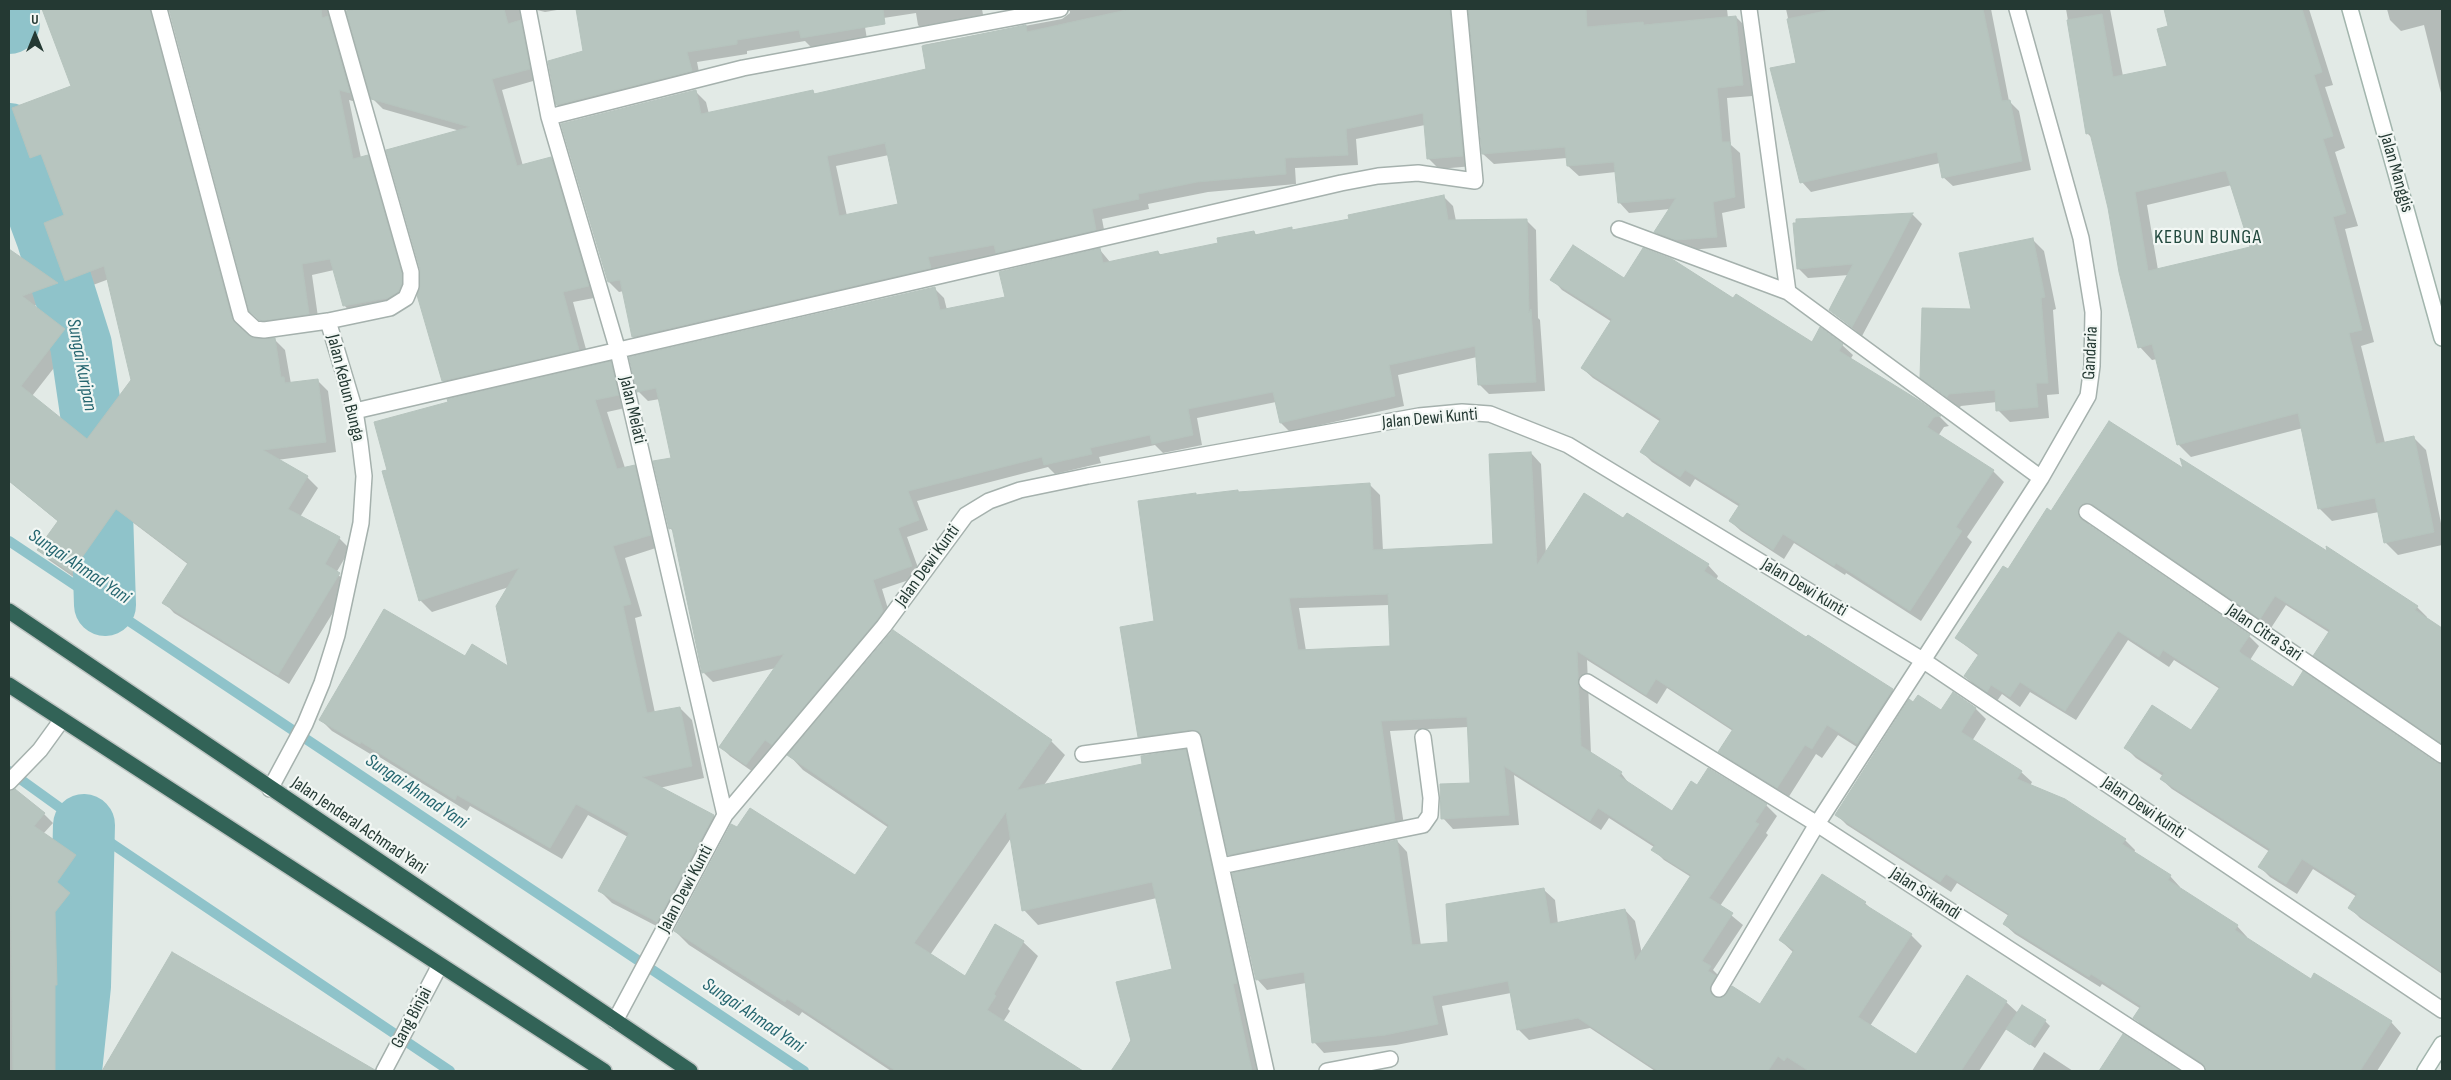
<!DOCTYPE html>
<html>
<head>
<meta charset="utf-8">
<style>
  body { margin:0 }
  #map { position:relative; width:2451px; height:1080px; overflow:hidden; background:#e2eae6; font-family:"Sofia Sans Condensed",sans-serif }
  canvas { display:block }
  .frame { position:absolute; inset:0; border:10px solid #243933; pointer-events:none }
  .north { position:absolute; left:10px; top:10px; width:50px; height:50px; -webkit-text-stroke:4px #f2f7f4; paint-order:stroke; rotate:0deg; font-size:14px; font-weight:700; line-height:20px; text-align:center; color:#243933 }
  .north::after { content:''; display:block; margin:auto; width:18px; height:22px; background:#243933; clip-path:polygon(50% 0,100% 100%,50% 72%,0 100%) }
</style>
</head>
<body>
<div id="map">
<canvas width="2451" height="1080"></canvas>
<div class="frame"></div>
<div class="north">U</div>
</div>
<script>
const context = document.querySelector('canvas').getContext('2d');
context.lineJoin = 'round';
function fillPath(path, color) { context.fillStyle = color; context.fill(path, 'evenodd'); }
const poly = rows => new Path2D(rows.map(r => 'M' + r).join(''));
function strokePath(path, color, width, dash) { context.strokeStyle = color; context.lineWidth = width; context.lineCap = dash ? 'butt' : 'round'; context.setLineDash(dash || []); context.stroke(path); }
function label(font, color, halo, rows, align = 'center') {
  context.font = font + ' "Sofia Sans Condensed",sans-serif'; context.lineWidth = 4.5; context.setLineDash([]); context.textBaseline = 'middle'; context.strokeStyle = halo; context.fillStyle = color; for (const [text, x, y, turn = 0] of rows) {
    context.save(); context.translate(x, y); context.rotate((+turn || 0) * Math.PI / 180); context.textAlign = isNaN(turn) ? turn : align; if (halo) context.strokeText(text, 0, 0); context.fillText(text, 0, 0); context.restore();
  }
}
const shadow = poly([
  [43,9,563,9,545,12,537,10,526,15,540,79,502,90,523,166,551,158,561,169,599,297,573,302,589,360,454,391,443,381,460,131,383,109,373,99,347,10,340,12,360,103,349,100,361,158,368,157,378,167,412,295,354,316,344,305,334,270,312,275,319,324,271,330,250,310,170,10,162,13,160,23,242,329,253,339,274,339,285,350,291,384,317,380,328,391,336,452,277,460,307,477,318,488,300,517,339,538,350,549,336,573,350,585,289,684,174,613,164,602,189,565,127,518,82,583,49,560,39,550,59,522,9,481,9,251,58,284,67,294,34,306,75,341,32,396,87,441,132,380,109,279,77,291,66,280,39,207,56,220,65,216,47,166,42,167,31,157,73,87],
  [577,9,982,9,985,26,929,36,918,25,916,13,864,21,867,39,812,48,805,41,747,51,747,54,697,62,701,82,568,115,557,105,549,62,585,52],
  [1046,9,1727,9,1728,18,1736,17,1746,27,1753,96,1727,98,1731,145,1740,153,1745,208,1722,213,1727,247,1688,250,1666,242,1655,232,1670,209,1629,213,1619,202,1616,172,1579,176,1568,166,1567,158,1494,164,1483,154,1470,9,1461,15,1473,166,1439,169,1428,158,1425,125,1356,139,1358,165,1295,168,1296,184,1208,192,1148,204,1149,209,1102,219,1106,240,1000,256,938,268,940,279,643,347,633,337,624,291,619,292,609,282,695,91,706,102,709,114,812,91,816,95,928,70,923,45,1062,19,1070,13,1070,11,1051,13],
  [889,155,900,205,847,216,836,166],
  [1786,9,1991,9,2009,101,2019,111,2031,170,1953,186,1943,177,1940,163,1811,192,1802,182,1798,64],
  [2066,9,2110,9,2123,76,2169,67,2170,27,2165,9,2309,9,2333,85,2325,87,2345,148,2335,152,2358,226,2345,229,2374,342,2361,346,2385,443,2413,437,2426,450,2442,528,2442,545,2398,555,2385,542,2379,512,2332,521,2319,508,2303,428,2191,457,2178,444,2157,359,2152,360,2140,347,2093,139,2087,133],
  [2232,185,2251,248,2158,270,2147,205],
  [2387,9,2442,9,2442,97,2424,25,2401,31,2390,20],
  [1443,196,1453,206,1456,221,1526,220,1536,230,1538,318,1540,320,1545,391,1489,394,1479,384,1477,357,1398,375,1404,406,1290,432,1281,423,1276,402,1197,418,1202,445,1163,453,1155,445,1099,457,1101,463,1055,474,1048,467,917,501,928,530,907,537,921,576,882,589,892,622,756,774,730,756,720,746,776,668,713,682,703,672,674,532,670,528,673,459,660,399,648,401,638,391,934,288,944,298,947,310,1006,298,1100,250,1110,262,1158,252,1162,256,1220,244,1254,232,1257,236,1291,228,1294,231,1350,220],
  [1913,215,1922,224,1862,336,1830,310,1849,275,1808,278,1798,268,1797,220],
  [2032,239,2044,251,2056,309,2053,310,2059,394,2047,395,2049,418,2010,422,1998,410,1997,402,1961,406,1959,408,1922,377,1972,311],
  [1552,279,1624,280,1734,300,1813,343,1842,345,1853,355,1850,360,1940,417,1949,426,1944,427,1938,436,1993,471,2004,482,1967,537,1972,542,1921,621,1846,573,1845,575,1794,543,1784,559,1741,531,1730,521,1740,507,1695,479,1690,487,1652,462,1642,452,1661,422,1593,378,1582,368,1612,322,1562,290],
  [610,363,622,375,630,407,607,412,625,468,634,467,646,479,662,546,625,558,642,616,635,618,655,713,680,708,692,720,704,778,659,788,714,816,726,828,670,933,612,903,600,891,628,837,588,815,562,859,470,806,467,811,373,753,372,755,332,731,320,719,465,657,510,669,509,587,432,612,420,600],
  [1531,453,1541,464,1546,554,1623,520,1708,565,1718,576,1716,580,1807,639,1808,636,1892,690,1903,700,1868,754,1838,735,1822,758,1816,754,1788,798,1730,762,1720,752,1733,731,1667,688,1657,704,1587,660,1591,754,1621,773,1630,785,1672,812,1698,786,1766,805,1777,816,1766,833,1768,835,1720,906,1743,925,1713,970,1721,978,1726,988,1720,999,1760,1006,1794,953,1780,940,1865,903,1874,912,1911,935,1922,946,1870,1026,1916,1056,2006,1002,2018,1013,2045,1021,2050,1026,2035,1048,2007,1028,1979,1071,1655,1071,1590,1028,1529,1040,1518,1029,1511,993,1442,1006,1448,1035,1396,1045,1324,1053,1314,1042,1306,983,1267,990,1257,979,1397,841,1407,852,1421,946,1449,943,1544,890,1555,900,1558,924,1625,910,1635,921,1642,954,1691,877,1664,860,1653,849,1654,847,1609,818,1601,830,1514,775,1519,825,1453,829,1443,818,1471,784,1468,727,1390,731,1405,832,1240,865,1229,854,1203,740,1149,747,1139,736,1156,622,1195,494,1197,496,1238,491,1240,493,1369,484,1380,495,1383,551,1494,545],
  [1389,605,1391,647,1306,651,1299,608],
  [2185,471,2417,607,2427,617,2426,619,2442,629,2442,746,2325,666,2315,655,2330,633,2286,605,2271,628,2104,514,2094,513,2089,518,2088,526,2249,636,2259,646,2250,660,2293,688,2442,768,2442,848,2435,860,2442,864,2442,974,2360,918,2350,908,2357,897,2313,869,2297,894,2270,877,2260,867,2270,852,2172,789,2161,779,2163,776,2136,758,2126,748,2192,732,2220,689,2174,660,2169,667,2128,640,2076,720,2030,692,2020,707,2002,694,1997,701,1976,687,1965,676,1979,656,1956,638,2052,513],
  [1953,694,1976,709,1986,719,1972,741,2021,772,2032,782,2030,786,2125,840,2135,850,2134,853,2170,876,2180,887,2179,889,2237,926,2247,937,2246,938,2311,980,2391,1022,2401,1033,2377,1071,2208,1071,2145,1029,2135,1018,2141,1009,2102,984,2100,987,2015,934,2004,924,2009,916,1957,883,1951,892,1847,825,1836,814,1914,704,1941,711],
  [1051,741,1065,755,1044,785,1143,765,1185,751,1200,765,1262,1071,1112,1071,1173,970,1157,898,1038,925,1024,910,1011,838,930,955,965,978,1023,942,1038,956,1008,1009,1010,1011,1003,1022,1081,1071,891,1071,802,1012,799,1016,689,945,675,931,855,877,889,828,803,770,789,755],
  [9,792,44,814,53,823,43,834,75,856,84,864,66,891,78,903,63,921,65,993,63,993,64,1071,9,1071],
  [172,954,375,1071,103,1071],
  [2123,1036,2178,1071,2100,1071],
  [2044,1052,2073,1071,2032,1071]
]);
const stream = poly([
  [9,541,804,1071],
  [9,771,84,825,450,1071]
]);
const river = poly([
  [9,23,9,9],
  [9,134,47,237,81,345,101,481,105,605],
  [71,1071,80,986,84,825]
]);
const building = poly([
  [42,9,150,9,232,319,253,338,275,338,281,377,284,377,285,383,318,379,326,442,263,450,308,476,288,509,340,537,325,564,340,573,278,675,162,603,188,563,116,509,71,573,37,550,58,521,9,481,9,249,58,283,22,296,65,329,21,386,87,439,131,380,104,266,65,281,44,223,64,215,41,154,30,158,12,108,71,86,42,9],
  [169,9,321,9,322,18,328,16,350,93,339,90,353,159,368,155,402,273,402,284,398,292,388,298,343,306,330,259,302,264,309,314,264,321,259,320,249,311,169,9],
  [355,9,504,9,508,24,521,20,530,69,492,79,517,166,551,157,589,286,563,292,579,350,442,381,417,295,420,286,420,269,386,150,470,127,371,99,346,11,355,9],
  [576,9,883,9,885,24,801,38,799,30,737,40,737,44,687,52,692,71,556,105,548,61,583,51,576,9],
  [1131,9,1450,9,1463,156,1427,159,1423,113,1346,129,1348,155,1285,158,1286,174,1197,182,1138,194,1139,199,1092,209,1096,230,996,253,994,245,928,257,931,268,632,337,620,280,608,282,561,124,696,90,701,114,813,90,814,94,926,69,922,46,1026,25,1027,32,1131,9],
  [885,143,898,204,839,216,827,156,885,143],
  [1468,9,1586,9,1587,27,1643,22,1644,25,1736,16,1743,85,1717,88,1722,142,1730,142,1735,197,1713,202,1717,237,1676,240,1654,232,1676,198,1618,203,1614,162,1567,166,1565,147,1482,154,1468,9],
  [1835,9,1983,9,2002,101,2010,100,2022,161,1942,178,1937,152,1800,183,1770,68,1796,63,1787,19,1835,9],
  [2164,9,2302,9,2322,72,2314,75,2333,136,2323,139,2346,213,2333,217,2362,330,2349,333,2376,444,2414,436,2434,532,2384,543,2375,498,2318,509,2298,413,2177,445,2152,344,2138,348,2119,272,2108,208,2090,133,2086,134,2067,20,2102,14,2113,77,2167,66,2157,29,2168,26,2164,9],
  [2223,171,2226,171,2250,247,2148,271,2135,192,2223,171],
  [1444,195,1448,220,1527,219,1529,313,1531,309,1536,382,1478,385,1475,346,1389,365,1395,396,1280,423,1273,392,1188,409,1193,435,1152,444,1150,435,1090,448,1092,454,1044,465,1042,457,908,491,919,520,898,528,912,566,873,580,883,611,877,620,772,745,765,740,746,765,719,747,784,654,702,673,672,528,669,529,653,461,671,458,656,388,637,392,629,357,935,287,940,310,1005,297,999,272,1100,248,1103,263,1158,251,1159,255,1218,243,1217,238,1254,231,1255,235,1292,227,1292,230,1349,219,1348,215,1444,195],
  [1913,213,1892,254,1852,327,1829,310,1853,264,1797,269,1793,223,1796,223,1796,219,1913,213],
  [2033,238,2045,297,2041,298,2048,383,2036,383,2038,407,1996,411,1995,390,1949,394,1947,397,1920,378,1922,308,1971,309,1959,253,2033,238],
  [1573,245,1624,278,1643,248,1672,259,1733,298,1736,294,1812,342,1820,327,1843,344,1839,351,1920,401,1941,416,1934,417,1927,427,1994,470,1956,527,1962,531,1910,611,1836,563,1834,566,1783,534,1773,550,1729,521,1740,504,1685,470,1680,477,1640,452,1661,419,1581,368,1612,319,1550,280,1573,245],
  [611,361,619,395,595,400,617,469,635,465,651,535,613,546,631,604,623,606,647,713,680,707,692,766,642,777,714,815,657,922,598,891,629,833,576,804,550,848,457,795,455,800,361,742,360,744,319,720,384,609,465,656,472,644,508,666,496,606,519,568,419,601,382,471,387,470,374,422,448,402,447,399,611,361],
  [2109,421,2183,468,2180,458,2327,551,2326,546,2418,606,2415,610,2442,628,2442,744,2313,656,2330,630,2275,596,2260,619,2092,504,2083,503,2078,511,2082,520,2250,635,2239,651,2242,654,2293,687,2303,671,2437,763,2442,764,2442,972,2348,908,2357,894,2302,859,2286,884,2258,867,2270,849,2160,779,2164,773,2124,748,2152,705,2191,730,2220,687,2163,650,2159,657,2118,631,2065,711,2020,682,2010,697,1991,685,1987,692,1964,676,1979,654,1955,638,2003,566,2008,569,2047,508,2051,511,2109,421],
  [1531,452,1537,565,1584,493,1623,518,1627,513,1709,564,1704,571,1806,637,1808,635,1893,689,1857,744,1827,725,1812,749,1805,745,1777,788,1718,752,1733,729,1656,679,1646,695,1577,651,1581,746,1622,772,1619,776,1672,811,1691,781,1697,785,1708,768,1767,804,1755,822,1759,824,1709,898,1733,913,1702,961,1711,966,1708,971,1716,976,1710,988,1711,994,1715,997,1723,997,1732,986,1760,1004,1794,950,1779,940,1822,874,1866,902,1864,904,1912,934,1858,1017,1916,1054,1967,975,2007,1001,1961,1071,1809,1071,1787,1057,1784,1061,1778,1056,1768,1071,1658,1071,1578,1018,1517,1030,1508,981,1432,996,1438,1024,1385,1035,1312,1043,1304,972,1256,980,1232,873,1397,840,1412,945,1448,942,1446,904,1544,888,1550,924,1625,909,1635,961,1691,875,1651,850,1655,845,1598,808,1590,821,1504,766,1509,815,1441,819,1440,784,1470,783,1467,717,1381,721,1395,821,1228,855,1200,733,1192,730,1138,737,1120,627,1154,621,1138,501,1196,493,1196,495,1238,490,1238,492,1370,483,1373,550,1493,544,1489,454,1531,452],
  [1388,594,1390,646,1298,650,1289,598,1388,594],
  [893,630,1052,740,1017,790,1142,764,1141,756,1186,749,1237,983,1233,984,1252,1071,1111,1071,1131,1041,1116,982,1172,969,1152,882,1022,911,1006,812,914,943,965,976,995,924,1024,941,994,994,996,996,987,1010,1083,1071,896,1071,787,999,785,1002,674,931,731,824,737,827,750,808,855,875,889,825,787,755,893,630],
  [1953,692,1976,708,1961,732,2022,771,2017,779,2065,799,2126,839,2122,844,2171,875,2168,880,2238,925,2235,930,2311,979,2314,973,2392,1021,2360,1071,2206,1071,2202,1063,2133,1018,2141,1006,2091,974,2089,977,2003,924,2009,914,1946,874,1940,882,1835,815,1909,699,1913,702,1918,695,1941,710,1953,692],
  [15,789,45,813,34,826,76,855,57,882,70,893,55,912,57,985,55,985,55,1071,13,1071,9,791,15,789],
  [172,952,375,1070,375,1071,102,1071,172,952],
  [2022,1005,2046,1020,2030,1045,2006,1029,2022,1005],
  [2123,1034,2180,1071,2099,1071,2123,1034]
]);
const street = poly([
  [159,9,241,316,255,329,264,330,328,321,390,308,406,298,411,286,411,272,336,9],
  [528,9,549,117,618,351,725,815],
  [1749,9,1788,292,2041,478],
  [2017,9,2081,238,2093,312,2092,366,2088,396,2041,478,1817,824,2197,1071],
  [549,117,743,68,1060,9],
  [1619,229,1788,292],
  [355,411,1341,183,1378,176,1418,173,1475,181,1459,9],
  [2087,512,2442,755],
  [1587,682,1817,824,1719,989],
  [1083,754,1193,739,1266,1071],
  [9,782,40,750,61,721],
  [270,789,305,724,322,683,337,635,361,523,364,476,360,443,355,411,328,321],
  [1221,866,1423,825,1430,815,1431,798,1423,737],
  [615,1021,725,815,884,626,966,515,989,501,1020,490,1088,476,1419,416,1462,412,1490,414,1568,445,1924,661,2442,1010],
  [384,1071,440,965],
  [1327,1071,1390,1059]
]);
const secondary = poly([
  [2350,9,2442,338],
  [2425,1071,2442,1044]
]);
const highway = poly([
  [9,611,690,1071],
  [9,685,604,1071]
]);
const streetNames = [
  ["Jalan Manggis",2396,173,74],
  ["Gandaria",2091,353,-87],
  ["Jalan Kebun Bunga",345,388,76],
  ["Jalan Melati",632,410,77],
  ["Jalan Dewi Kunti",1430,419,-5],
  ["Jalan Dewi Kunti",928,566,-54],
  ["Jalan Dewi Kunti",1804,588,31],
  ["Jalan Citra Sari",2264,633,34],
  ["Jalan Dewi Kunti",2143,808,34],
  ["Jalan Jenderal Achmad Yani",359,826,34],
  ["Jalan Dewi Kunti",686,889,-62],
  ["Jalan Srikandi",1925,894,33],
  ["Gang Binjai",412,1018,-62]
];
const waterNames = [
  ["Sungai Kuripan",81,365,79],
  ["Sungai Ahmad Yani",79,567,34],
  ["Sungai Ahmad Yani",416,792,34],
  ["Sungai Ahmad Yani",753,1016,34]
];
const quarterNames = [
  ["KEBUN BUNGA",2208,238]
];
fillPath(shadow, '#0003');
strokePath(stream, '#8fc3ca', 10);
strokePath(river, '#8fc3ca', 62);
fillPath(building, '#b7c5bf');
strokePath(building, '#b5c3bd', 1);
strokePath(street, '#a5b1ad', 18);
strokePath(secondary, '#a2b5ad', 18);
strokePath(highway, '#bdc4c2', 18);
strokePath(street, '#fff', 15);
strokePath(secondary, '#fff', 15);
strokePath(highway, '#326357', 15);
label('18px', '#243933', '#f2f7f4', streetNames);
label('italic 19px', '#24656f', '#f2f7f4', waterNames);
context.letterSpacing = '1px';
label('20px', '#22493e', '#f2f7f4', quarterNames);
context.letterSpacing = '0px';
</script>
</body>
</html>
